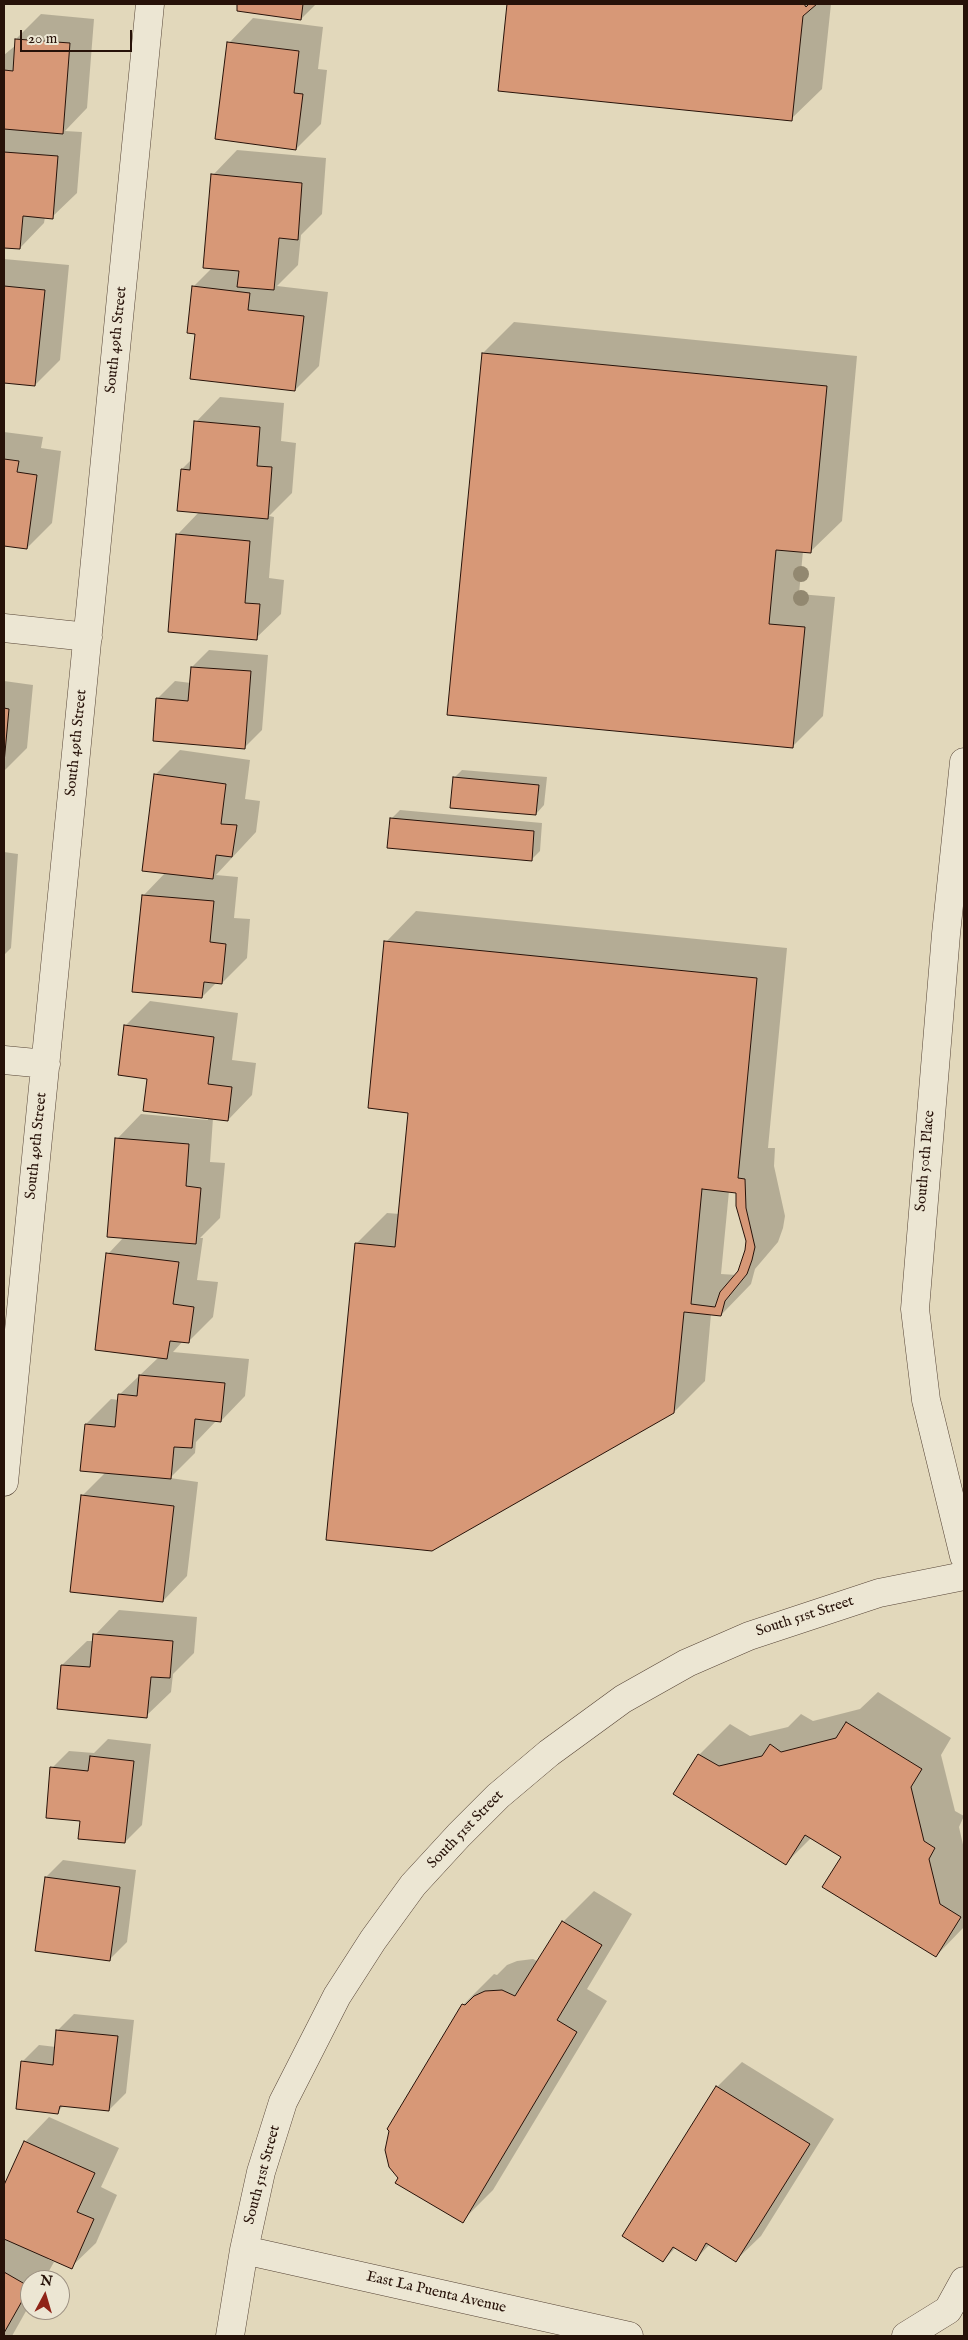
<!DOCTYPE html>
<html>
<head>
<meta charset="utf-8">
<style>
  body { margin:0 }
  #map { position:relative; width:968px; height:2340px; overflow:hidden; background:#e2d8bb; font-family:"IM FELL English",serif }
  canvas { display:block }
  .frame { position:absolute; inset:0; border:5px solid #271209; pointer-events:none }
  .north { position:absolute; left:20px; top:2270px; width:50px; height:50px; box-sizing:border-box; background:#ece6d3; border:1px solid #9d9182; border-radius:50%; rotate:6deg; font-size:14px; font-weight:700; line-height:20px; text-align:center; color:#271209 }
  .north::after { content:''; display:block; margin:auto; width:18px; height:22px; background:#8f2418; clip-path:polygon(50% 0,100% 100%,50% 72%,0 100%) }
  .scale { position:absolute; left:20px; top:30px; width:112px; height:22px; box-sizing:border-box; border:2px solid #271209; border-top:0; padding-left:6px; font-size:15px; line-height:18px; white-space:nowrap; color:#271209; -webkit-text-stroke:4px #ece6d3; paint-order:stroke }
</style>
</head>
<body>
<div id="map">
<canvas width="968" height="2340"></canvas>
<div class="frame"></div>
<div class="north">N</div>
<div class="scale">20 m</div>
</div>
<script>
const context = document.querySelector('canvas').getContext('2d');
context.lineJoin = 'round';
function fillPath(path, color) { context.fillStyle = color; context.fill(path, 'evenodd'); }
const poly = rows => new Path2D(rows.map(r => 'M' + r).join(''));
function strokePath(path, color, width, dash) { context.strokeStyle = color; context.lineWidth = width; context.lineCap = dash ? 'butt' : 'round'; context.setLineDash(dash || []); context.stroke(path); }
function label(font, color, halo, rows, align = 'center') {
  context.font = font + ' "IM FELL English",serif'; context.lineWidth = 5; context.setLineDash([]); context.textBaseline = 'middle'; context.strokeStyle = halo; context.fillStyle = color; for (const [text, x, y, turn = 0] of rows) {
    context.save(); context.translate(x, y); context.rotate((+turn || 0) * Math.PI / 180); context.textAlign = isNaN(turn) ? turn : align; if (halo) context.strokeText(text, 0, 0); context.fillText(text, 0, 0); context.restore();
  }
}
const shadow = poly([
  [239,4,316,4,301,19,238,10],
  [508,4,831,4,822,89,791,119,499,90],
  [41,14,94,19,87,108,65,131,82,132,77,193,52,217,45,217,44,223,20,248,4,247,4,55,16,45,16,39],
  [253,18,323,27,318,69,327,70,321,124,296,149,229,43],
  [237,150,326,158,322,214,301,235,298,265,277,286,328,292,319,366,295,390,197,333,193,287,213,267,213,175],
  [4,259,69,265,60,360,35,385,4,382],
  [514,322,857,356,842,521,811,551,803,551,799,594,835,597,823,716,792,747,448,714,483,353],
  [220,397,284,403,281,441,296,443,292,493,269,516,274,517,269,578,284,580,281,614,256,638,178,534,200,511,182,469,193,458,196,422],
  [4,432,43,437,41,448,61,451,52,523,27,548,4,545],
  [209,650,268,655,262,730,245,747,158,698,175,681,191,683,192,667],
  [4,681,33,685,27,748,4,771],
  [180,750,250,760,245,799,260,801,256,832,216,875,238,877,234,918,250,919,247,958,222,983,217,982,202,997,143,896,166,872,155,775],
  [462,770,547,777,544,805,536,814,454,778],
  [400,810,542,823,540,851,531,860,391,819],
  [4,852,18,854,11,948,4,955],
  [416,911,787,948,768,1148,775,1148,774,1166,785,1216,783,1228,778,1242,755,1269,751,1284,721,1315,711,1314,705,1381,674,1412,356,1244,387,1213,400,1214,409,1111,386,942],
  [729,1191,737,1192,747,1240,747,1250,737,1275,721,1274],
  [150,1001,238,1013,232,1060,256,1063,252,1095,228,1120,213,1118,210,1162,225,1163,220,1218,200,1238,203,1238,197,1280,218,1282,213,1317,188,1342,183,1341,173,1352,249,1359,245,1396,221,1421,217,1420,196,1442,195,1453,170,1478,198,1482,187,1576,163,1601,82,1496,106,1472,82,1470,86,1424,111,1399,119,1400,119,1395,159,1357,108,1254,124,1237,117,1139,141,1114,208,1120,208,1118,148,1078,125,1026],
  [119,1610,197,1617,194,1653,173,1674,171,1692,146,1716,62,1665,87,1641,94,1641,95,1635],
  [878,1692,951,1738,941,1755,955,1811,964,1816,959,1827,964,1849,964,1927,936,1956,842,1856,812,1837,786,1863,699,1755,730,1724,750,1736,788,1727,801,1714,813,1721,860,1709],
  [108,1739,151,1744,142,1825,125,1842,81,1820,52,1768,69,1751,94,1753],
  [63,1860,136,1870,127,1942,110,1959,46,1877],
  [594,1891,632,1914,587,1989,607,2001,493,2190,462,2221,463,2005,494,1974,497,1975,507,1965,517,1961,533,1959,537,1961,563,1922],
  [74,2014,134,2020,126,2093,109,2110,64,2105,57,2112,22,2062,39,2045,56,2047,57,2031],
  [742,2062,834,2119,761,2236,736,2260,710,2244,696,2259,676,2247,663,2261,623,2235,717,2087],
  [49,2117,119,2148,101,2187,117,2195,96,2243,71,2267,49,2257,48,2259,54,2262,44,2280,30,2280,30,2304,12,2336,4,2336,4,2188,25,2142]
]);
const building = poly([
  [237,4,303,4,301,20,237,11,237,4],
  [507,4,804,4,806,7,809,4,817,4,803,16,792,121,498,91,507,4],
  [15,39,70,43,63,134,4,129,4,70,13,71,15,39],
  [227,42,299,51,294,93,303,94,296,150,215,139,227,42],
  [4,152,58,156,53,219,23,216,20,249,4,248,4,152],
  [211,174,302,183,298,240,279,238,274,290,237,287,239,271,203,268,211,174],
  [4,286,45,290,35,386,4,383,4,286],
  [192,286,250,293,248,310,304,316,295,391,190,379,195,334,187,333,192,286],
  [482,353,827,386,811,553,776,550,769,624,805,627,793,748,447,715,482,353],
  [194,421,260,427,257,466,272,467,268,519,177,511,181,469,190,470,194,421],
  [4,459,19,461,17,472,37,475,27,549,4,546,4,459],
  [176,534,250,541,245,603,260,604,257,640,168,632,176,534],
  [191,667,251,671,245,749,153,741,156,698,188,701,191,667],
  [4,708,9,709,4,763,4,708],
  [154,774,226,784,221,824,237,825,232,857,216,855,213,879,142,871,154,774],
  [453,777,539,785,536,815,450,808,453,777],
  [390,818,534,831,532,861,387,848,390,818],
  [142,895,214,901,210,942,226,944,222,984,204,982,202,998,132,992,142,895],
  [384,941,757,978,738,1178,745,1179,746,1208,755,1247,752,1260,747,1274,725,1301,721,1316,684,1312,674,1413,432,1551,326,1540,355,1243,395,1247,408,1113,368,1108,384,941],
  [702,1189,736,1193,736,1206,746,1241,745,1250,738,1271,720,1292,715,1307,691,1304,702,1189],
  [124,1025,214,1037,208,1084,232,1087,228,1121,143,1111,147,1079,118,1075,124,1025],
  [115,1138,189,1144,186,1186,201,1188,196,1244,107,1237,115,1138],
  [106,1253,179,1262,173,1304,194,1307,189,1343,170,1341,167,1359,95,1350,106,1253],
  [139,1375,225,1383,221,1422,195,1419,192,1448,174,1447,171,1479,80,1471,85,1424,115,1427,118,1394,137,1396,139,1375],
  [81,1495,174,1506,163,1602,70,1592,81,1495],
  [93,1634,173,1641,170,1678,151,1677,147,1718,57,1709,61,1665,90,1667,93,1634],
  [846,1722,922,1769,911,1787,924,1841,935,1848,929,1859,940,1904,961,1917,936,1957,822,1887,841,1857,805,1835,786,1865,673,1794,698,1754,719,1766,762,1756,770,1744,781,1752,836,1738,846,1722],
  [90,1756,134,1761,125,1843,78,1839,80,1821,46,1818,50,1767,88,1771,90,1756],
  [45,1877,120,1887,110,1961,35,1951,45,1877],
  [562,1921,602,1945,557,2020,577,2032,463,2223,395,2183,398,2178,389,2167,385,2150,389,2131,387,2129,462,2004,465,2005,474,1996,485,1991,502,1990,515,1996,562,1921],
  [56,2030,118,2036,109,2111,60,2106,58,2114,16,2109,21,2061,53,2065,56,2030],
  [716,2086,810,2144,736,2262,706,2243,696,2261,673,2247,663,2262,622,2236,716,2086],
  [24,2141,95,2173,77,2212,94,2219,72,2269,4,2239,4,2185,24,2141],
  [4,2272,30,2287,4,2333,4,2272]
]);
const minor = poly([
  [4,628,88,637],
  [964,762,946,934,915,1309,926,1400,964,1556],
  [4,1060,46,1064],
  [4,1482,150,4],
  [244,2250,629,2336],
  [230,2336,244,2250,261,2172,283,2102,337,1996,373,1940,413,1885,459,1835,498,1796,549,1753,623,1699,687,1663,749,1636,879,1593,964,1576],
  [906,2336,948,2310,964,2281]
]);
const trees = [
  [801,574],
  [801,598]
];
const streetNames = [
  ["South 49th Street",117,340,-84],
  ["South 49th Street",77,743,-84],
  ["South 49th Street",37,1146,-84],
  ["South 50th Place",926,1161,-85],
  ["South 51st Street",805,1617,-18],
  ["South 51st Street",466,1830,-46],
  ["South 51st Street",263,2175,-75],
  ["East La Puenta Avenue",436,2293,13]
];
fillPath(shadow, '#0003');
fillPath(building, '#d79877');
strokePath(building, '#271209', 1);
strokePath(minor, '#564436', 29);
strokePath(minor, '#ece6d3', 28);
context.fillStyle = '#928870';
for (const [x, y] of trees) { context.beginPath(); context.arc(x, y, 8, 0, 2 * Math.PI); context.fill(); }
label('15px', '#271209', '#ece6d3', streetNames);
</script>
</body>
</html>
